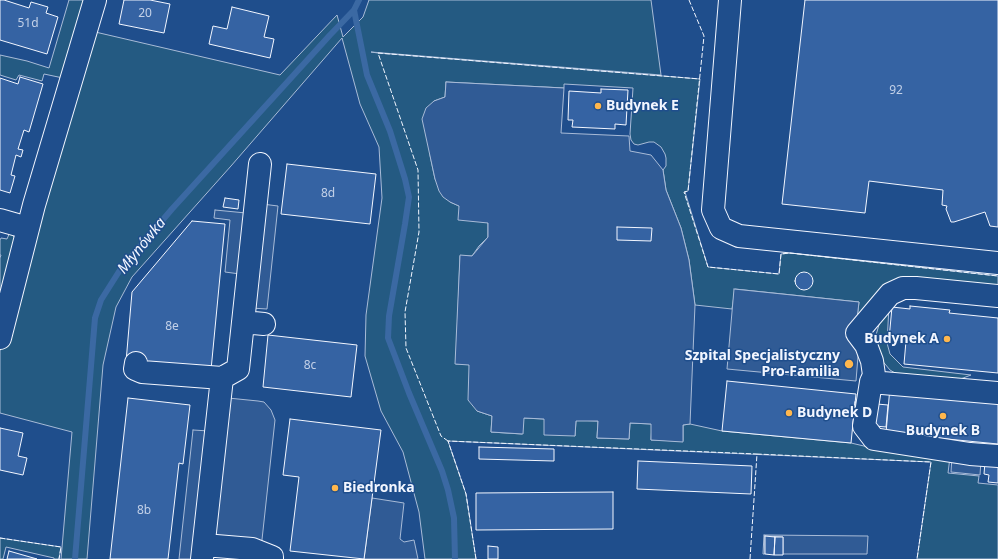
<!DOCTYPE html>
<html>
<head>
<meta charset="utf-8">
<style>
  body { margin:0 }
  canvas { display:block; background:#1f4e8c }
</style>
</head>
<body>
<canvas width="998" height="559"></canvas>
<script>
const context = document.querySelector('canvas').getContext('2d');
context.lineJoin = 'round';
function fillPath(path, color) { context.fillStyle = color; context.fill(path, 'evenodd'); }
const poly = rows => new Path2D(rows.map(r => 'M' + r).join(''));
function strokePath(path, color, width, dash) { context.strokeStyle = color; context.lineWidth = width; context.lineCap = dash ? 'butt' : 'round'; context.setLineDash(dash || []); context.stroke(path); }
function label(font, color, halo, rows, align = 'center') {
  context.font = font + ' "Noto Sans",sans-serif'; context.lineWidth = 3; context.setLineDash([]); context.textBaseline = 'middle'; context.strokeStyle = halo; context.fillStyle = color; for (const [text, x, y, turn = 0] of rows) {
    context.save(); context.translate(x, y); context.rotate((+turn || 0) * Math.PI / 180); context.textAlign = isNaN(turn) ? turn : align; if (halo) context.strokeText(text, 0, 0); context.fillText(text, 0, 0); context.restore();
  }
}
const green = poly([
  [69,0,87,0,63,78,44,74,42,81,19,75,16,80,0,75,0,55,27,61,49,68,69,0],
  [369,0,651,0,661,75,371,52,378,53,700,79,688,191,685,192,708,267,779,274,781,254,790,253,998,276,998,291,914,282,857,319,859,302,735,289,732,309,695,305,689,260,681,228,666,190,663,170,666,166,666,158,665,154,661,147,654,142,649,142,638,145,634,144,631,140,630,134,633,88,564,84,564,88,446,82,445,97,434,101,430,155,435,179,450,202,459,206,488,223,488,237,479,246,472,256,460,256,456,364,469,364,477,411,492,416,491,432,522,434,523,418,544,419,575,436,576,420,598,421,597,438,629,439,630,423,652,424,651,440,683,441,683,425,690,424,722,431,851,443,881,450,950,457,948,473,979,476,978,483,998,485,998,559,917,559,931,462,448,441,466,494,476,559,425,559,419,512,403,452,381,411,365,356,366,315,382,198,379,147,360,104,342,38,231,166,132,277,116,307,103,365,87,559,61,559,72,432,0,413,0,351,38,209,91,31,280,75,337,15,343,37,363,17,369,0],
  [10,232,19,243,0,316,0,258,1,255,0,255,0,240,1,238,7,239,10,232],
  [889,306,887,343,890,354,903,367,971,375,950,383,905,379,890,370,880,358,876,347,876,335,881,318,889,306],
  [0,538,61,547,59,559,54,559,54,558,6,547,3,559,0,559,0,538]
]);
const parking = poly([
  [446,82,564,88,561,133,629,136,630,151,651,155,663,170,666,190,681,228,689,260,695,305,690,424,683,425,683,442,651,440,651,424,630,423,629,439,597,438,598,421,576,421,575,436,544,435,544,419,524,418,523,434,491,432,492,416,477,411,468,400,469,365,455,364,460,255,472,256,488,237,488,223,458,220,459,206,450,202,443,197,439,191,435,179,422,119,426,108,434,101,445,97,446,82],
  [262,204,278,206,267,309,251,308,262,204],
  [215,210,246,213,240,274,225,272,230,220,214,218,215,210],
  [734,289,859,302,857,319,861,319,856,381,727,369,734,289],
  [228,398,258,401,264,402,271,410,275,420,260,558,212,553,228,398],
  [193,430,209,431,195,559,179,559,193,430],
  [952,457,981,460,980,475,951,472,952,457],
  [372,498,404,503,400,539,404,542,414,540,418,559,364,559,372,498],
  [764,535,868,536,867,554,783,554,783,537,765,536,765,554,763,554,764,535]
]);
const stream = poly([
  [354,10,367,75,390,131,405,179,409,197,405,224,389,316,388,338,409,393,442,471,448,490,454,518,455,559],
  [75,559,95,318,101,300,120,270,172,209,330,35,354,10,359,0]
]);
const building = poly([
  [0,0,4,0,29,8,31,2,48,7,46,13,58,17,47,54,0,40,0,0],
  [124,0,150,0,170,4,164,33,119,24,124,0],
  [805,0,998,0,998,227,990,226,985,212,954,222,951,222,946,209,947,206,942,205,943,190,869,181,865,213,782,204,805,0],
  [232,7,269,16,264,37,274,39,270,58,209,44,213,26,227,29,232,7],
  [20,77,43,84,29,132,24,130,18,149,23,150,21,157,16,155,11,175,15,176,10,193,0,190,0,78,18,84,20,77],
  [601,89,628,90,626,125,615,124,615,129,572,127,573,120,568,120,569,91,601,93,601,89],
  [287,164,376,174,370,224,281,214,287,164],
  [225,198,239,200,238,209,223,207,225,198],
  [192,221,225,224,211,370,126,362,132,292,192,221],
  [617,227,652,228,651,241,617,240,617,227],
  '795 281a9 9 0 1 1 18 0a9 9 0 1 1-18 0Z',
  [910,306,950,310,949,313,998,318,998,373,904,364,906,341,889,339,892,307,910,309,910,306],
  [268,335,357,345,351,397,263,387,268,335],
  [727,381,856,394,851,443,722,431,727,381],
  [890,387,998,398,998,444,886,433,890,387],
  [128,398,190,405,183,464,179,463,168,559,110,559,128,398],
  [855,402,888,405,886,427,853,424,855,402],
  [290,419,381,430,364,559,290,551,299,477,283,475,290,419],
  [0,428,23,433,18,456,27,458,23,475,0,470,0,428],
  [479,447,554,449,554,461,479,459,479,447],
  [638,461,752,466,751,494,637,489,638,461],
  [985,462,998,463,998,483,988,482,989,475,984,474,985,462],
  [613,492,613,529,476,530,476,493,613,492],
  [765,536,775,537,774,555,765,554,765,536],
  [775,537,783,537,783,555,774,555,775,537],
  [488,546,498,547,498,559,488,559,488,546],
  [9,551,37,559,7,559,9,551]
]);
const minor = poly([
  [730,0,713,210,721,228,739,236,998,263],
  [0,220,28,228],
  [998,296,916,288,903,288,890,294,857,333,866,345,872,361,874,375,871,382,864,426,874,439,970,454,998,456],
  [243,322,264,324],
  [0,338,34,205,95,0],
  [136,363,135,369,142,372,222,378,238,369,260,164],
  [871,382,998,393],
  [204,545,252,549,272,557,272,559],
  [202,559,222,378]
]);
const fence = poly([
  [689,0,704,36,688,191,684,192,708,267,779,274,781,254,790,253,998,276],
  [448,441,441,436,406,348,405,312,419,232,418,170,378,53,700,79],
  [0,538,61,547,59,559],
  [476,559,466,494,448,441,757,454],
  [750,559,757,454,931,462,917,559]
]);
const markers = [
  [598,106,4,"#ffb74d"],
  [947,339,4,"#ffb74d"],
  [849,364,5,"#ffb74d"],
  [789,413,4,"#ffb74d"],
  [943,416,4,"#ffb74d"],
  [335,488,4,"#ffb74d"]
];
const numberNames = [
  ["20",145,14],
  ["51d",28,24],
  ["92",896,91],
  ["8d",328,194],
  ["8e",172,327],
  ["8c",310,366],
  ["8b",144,511]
];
const poiNames = [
  ["Budynek E",606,106],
  ["Budynek A",939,339,"right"],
  ["Szpital Specjalistyczny",840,356,"right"],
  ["Pro-Familia",840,372,"right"],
  ["Budynek D",797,413],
  ["Budynek B",943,431,"center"],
  ["Biedronka",343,488]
];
const waterNames = [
  ["Młynówka",142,246,-51]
];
fillPath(green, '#245a82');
strokePath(green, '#a8bbd7', 1);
fillPath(parking, '#305b95');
strokePath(parking, '#a8bbd7', 1);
strokePath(stream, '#3b69a3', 6);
fillPath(building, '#3563a3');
strokePath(building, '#f2f6ff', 1);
strokePath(minor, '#f2f6ff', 24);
strokePath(minor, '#1f4e8c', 22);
strokePath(fence, '#f2f6ff', 1, [5, 2]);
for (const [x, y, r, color] of markers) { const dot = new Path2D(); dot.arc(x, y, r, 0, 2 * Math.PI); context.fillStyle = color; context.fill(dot); strokePath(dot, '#1f4e8c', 1.5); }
label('12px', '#c3d1e8', null, numberNames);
label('bold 14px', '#f2f6ff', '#1f4e8c', poiNames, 'left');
label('italic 15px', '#f2f6ff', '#1f4e8c', waterNames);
</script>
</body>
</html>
